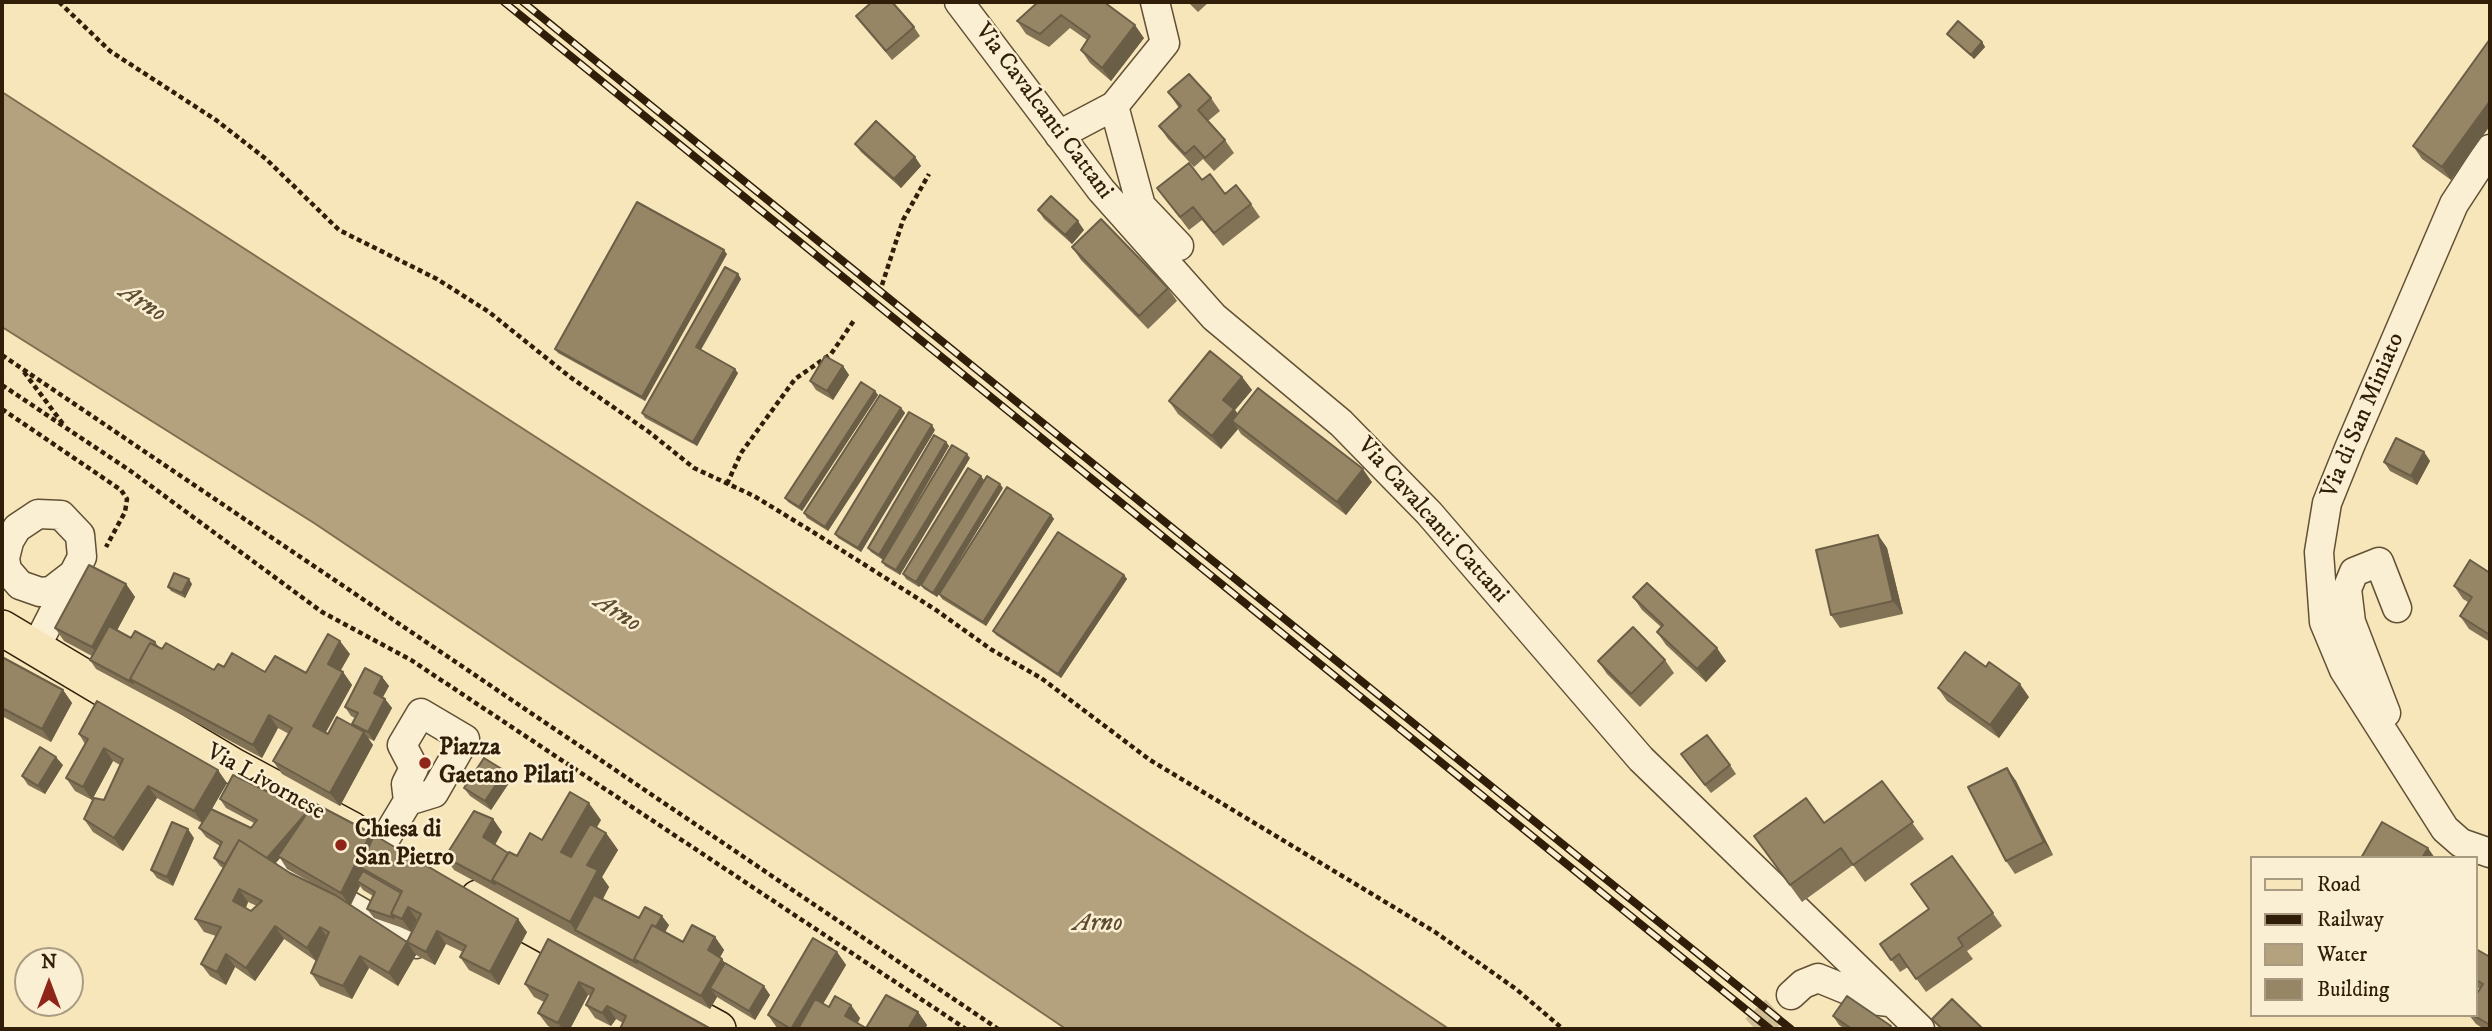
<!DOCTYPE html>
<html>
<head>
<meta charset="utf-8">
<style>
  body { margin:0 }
  #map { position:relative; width:2492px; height:1031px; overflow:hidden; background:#f7e6b9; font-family:"IM FELL DW Pica",serif }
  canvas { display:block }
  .frame { position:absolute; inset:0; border:4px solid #301e09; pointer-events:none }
  .legend { position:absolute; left:2250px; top:856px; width:228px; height:161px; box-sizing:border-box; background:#faefd2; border:2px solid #a99b82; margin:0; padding:9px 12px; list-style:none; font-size:21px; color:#301e09 }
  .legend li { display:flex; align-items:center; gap:14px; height:35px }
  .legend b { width:35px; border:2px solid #a99b82 }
  .north { position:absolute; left:14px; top:947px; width:70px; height:70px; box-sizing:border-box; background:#faefd2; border:2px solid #a99b82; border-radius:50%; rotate:0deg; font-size:19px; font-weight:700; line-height:28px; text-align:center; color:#301e09 }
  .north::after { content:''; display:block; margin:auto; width:24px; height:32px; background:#8f2418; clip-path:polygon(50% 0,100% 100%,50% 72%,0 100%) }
</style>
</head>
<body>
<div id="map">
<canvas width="2492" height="1031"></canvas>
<div class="frame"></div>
<ul class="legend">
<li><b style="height:9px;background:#f7e6b9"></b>Road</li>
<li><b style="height:9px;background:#301e09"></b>Railway</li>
<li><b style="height:19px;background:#b3a27d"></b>Water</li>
<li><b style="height:19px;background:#978665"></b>Building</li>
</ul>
<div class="north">N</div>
</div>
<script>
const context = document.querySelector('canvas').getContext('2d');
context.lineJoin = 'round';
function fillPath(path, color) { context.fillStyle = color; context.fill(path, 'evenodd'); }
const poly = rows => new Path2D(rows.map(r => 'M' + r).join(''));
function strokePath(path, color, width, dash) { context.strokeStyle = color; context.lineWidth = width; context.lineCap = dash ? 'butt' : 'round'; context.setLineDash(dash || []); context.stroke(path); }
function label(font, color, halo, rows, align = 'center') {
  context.font = font + ' "IM FELL DW Pica",serif'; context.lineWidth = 5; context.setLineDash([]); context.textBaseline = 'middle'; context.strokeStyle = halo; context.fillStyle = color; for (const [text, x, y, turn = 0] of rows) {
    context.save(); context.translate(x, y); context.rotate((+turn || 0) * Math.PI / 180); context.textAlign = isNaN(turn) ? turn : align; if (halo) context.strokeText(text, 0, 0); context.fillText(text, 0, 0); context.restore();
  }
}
const water = poly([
  [2,92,1362,971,1449,1029,1066,1029,314,523,2,327,2,92]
]);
const minorTunnel = poly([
  [1755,1029,1791,995]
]);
const path = poly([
  [59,2,110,51,216,120,266,159,339,230,437,279,489,312,570,377,649,432,694,468,754,496,813,532,936,610,992,650,1041,678,1150,760,1435,932,1516,989,1563,1029],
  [882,285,903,220,929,174],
  [2,355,998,1029],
  [24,372,63,424],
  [2,385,132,472,322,612,411,660,966,1029],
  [2,409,121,490,127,499,125,512,106,547],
  [727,484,741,453,795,379,831,354,855,319]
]);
const minor = poly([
  [959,2,1101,190,1214,317,1341,423,1429,513,1641,759,1920,1029],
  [1114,106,1141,206,1179,246],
  [1059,135,1114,106,1165,43,1155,2],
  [2490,149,2454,204,2350,446,2327,503,2319,552,2324,622,2344,670,2445,829,2461,843,2490,853],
  [10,538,5,558,7,570,20,585,40,592,51,591,73,574],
  [2,553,17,528,38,514,61,515,80,535,82,557,36,647],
  [2386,713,2351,622,2347,589,2354,572,2379,562,2397,608],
  [307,833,281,866,416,944,426,927],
  [381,846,408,801,406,784,414,768,402,745,421,713,465,739,434,793,408,801],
  [1791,995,1803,984,1818,978,1872,1000,1889,1002]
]);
const major = poly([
  [2,628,235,767,352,830],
  [478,898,718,1029]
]);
const rail = poly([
  [504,2,1770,1029],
  [523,2,1791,1029]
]);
const wall = poly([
  [1038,2,1144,38,1111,81,1090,63,1081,50,1087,40,1070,28,1049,47,1026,34,1017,21],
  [1188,2,1209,2,1198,12],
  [856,16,914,27,920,36,892,60],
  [1947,34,1982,42,1985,47,1974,59,1951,38],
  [2490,39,2451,180,2422,159,2413,146],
  [1168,92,1211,98,1220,111,1208,121,1225,140,1234,153,1214,171,1203,159,1194,167,1168,139,1159,126,1179,108],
  [855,144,915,157,921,166,901,188,861,152],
  [1202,180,1225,194,1251,204,1260,217,1223,246,1202,220,1189,230,1157,188],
  [1038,210,1084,230,1072,244,1044,219],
  [1072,247,1168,288,1177,301,1148,329,1081,260],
  [727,254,645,401,558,353,555,349],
  [738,274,741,279,701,350,738,373,697,446,645,418,642,413],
  [843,366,849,375,833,400,816,390,810,381],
  [1242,377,1252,390,1235,410,1238,414,1372,482,1346,515,1241,434,1238,429,1221,449,1178,414,1169,401],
  [875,391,878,395,802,511,788,502,785,498],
  [901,408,905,413,828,531,807,518,804,513],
  [935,430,861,552,838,538,835,534],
  [946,442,949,446,883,560,871,552,868,548],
  [2424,452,2430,461,2417,485,2390,471,2384,462],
  [970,458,900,575,885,566,882,562],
  [984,480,919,587,906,579,903,574],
  [1003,488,937,597,924,589,921,585],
  [1051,515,1054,519,986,626,942,599,939,594],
  [1878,535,1887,548,1903,614,1840,628,1831,615],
  [2490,573,2490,642,2469,629,2460,616,2468,602,2463,599,2454,586],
  [1124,575,1127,579,1061,678,996,635,993,631],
  [126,584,135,597,117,630,131,638,155,642,159,647,214,670,224,667,265,672,306,673,350,654,340,671,343,672,352,685,326,732,328,734,354,727,352,724,355,718,351,716,345,707,382,677,389,686,383,697,385,699,392,708,374,741,368,738,373,745,340,806,282,774,273,761,289,734,278,728,262,758,96,669,90,660,92,656,64,641,55,628],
  [192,584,185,598,171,591,168,587],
  [1633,597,1726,661,1706,682,1666,645,1657,632,1661,627,1642,610],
  [2,657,63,690,72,703,51,742,2,716],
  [1665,660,1674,673,1640,707,1607,674,1598,661],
  [1938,688,2029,697,1999,738,1947,701],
  [79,734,227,783,212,809,251,828,254,823,226,808,220,799,308,811,371,833,373,836,527,932,499,985,469,970,460,957,463,952,446,944,435,965,416,955,407,942,418,920,417,920,411,932,400,927,374,918,367,909,373,896,363,890,360,886,351,905,407,942,416,955,398,986,369,968,352,999,320,986,311,973,316,961,284,939,255,981,235,967,226,985,210,976,201,964,216,936,204,932,195,919,223,868,220,866,214,858,220,846,206,837,199,828,202,823,157,798,123,851,93,832,84,819,104,800,120,765,113,761,92,800,75,791,66,778,85,744],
  [280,858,287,869,314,884,290,873,276,863],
  [248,902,257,906,251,911,246,908],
  [1687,763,1730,765,1736,774,1711,793],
  [63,765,45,794,28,785,22,776],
  [2007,768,2016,781,2053,855,2015,874,2006,861],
  [511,780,491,810,470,796,464,788],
  [1882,781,1924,839,1865,882,1853,865,1802,902,1754,836,1824,823],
  [493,819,502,832,495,845,508,853,517,856,542,840,601,820,597,827,606,833,618,850,602,877,609,887,603,899,639,918,669,925,665,932,683,942,715,937,724,950,720,957,725,963,770,995,755,1020,717,997,710,1009,454,870,445,857],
  [194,838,173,886,157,878,151,870],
  [1952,856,2002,926,1967,951,1973,959,1926,992,1908,967,1900,972,1880,944,1929,909],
  [548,939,711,1029,623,1023,616,1019,611,1026,595,1018,586,1005,591,996,588,995,570,1029,554,1029,548,1026,538,1013,544,1002,534,997,525,984],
  [2476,949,2490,957,2490,1029,2484,1029,2476,1024,2469,1015,2476,1015,2480,989,2476,987],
  [837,952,846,965,823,1004,829,1007,860,1018,858,1023,866,1028,918,1012,927,1025,925,1029,779,1029,777,1028,768,1015],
  [1833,1016,1891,1026,1893,1029,1845,1029,1839,1025]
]);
const shadedWall = poly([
  [1135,25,1144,38,1111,81,1102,68],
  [1982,42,1985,47,1974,59,1971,55],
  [2490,101,2490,126,2451,180,2442,167],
  [915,157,921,166,901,188,894,179],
  [1078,221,1084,230,1072,244,1065,235],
  [724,250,727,254,645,401,642,397],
  [738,274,741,279,699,352,696,347],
  [843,366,849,375,833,400,827,391],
  [735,369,738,373,697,446,693,442],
  [1242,377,1252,390,1235,410,1243,422,1232,421,1238,429,1221,449,1212,436,1223,400],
  [875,391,878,395,802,511,799,507],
  [901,408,905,413,828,531,825,527],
  [932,425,935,430,861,552,858,548],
  [946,442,949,446,883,560,879,555],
  [2424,452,2430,461,2417,485,2411,476],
  [967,454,970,458,900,575,896,570],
  [1363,469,1372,482,1346,515,1337,502],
  [981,476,984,480,919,587,916,582],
  [1000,484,1003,488,937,597,933,593],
  [1051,515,1054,519,986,626,983,622],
  [1878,535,1887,548,1903,614,1893,601],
  [1124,575,1127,579,1061,678,1058,674],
  [189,579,192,584,185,598,182,593],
  [126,584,135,597,101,660,92,647],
  [340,641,350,654,337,677,328,664],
  [1717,648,1726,661,1706,682,1697,669],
  [343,672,352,685,322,739,313,726],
  [382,677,389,686,380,702,374,693],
  [2020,684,2029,697,1999,738,1990,725],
  [63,690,72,703,51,742,42,729],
  [385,699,392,708,374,741,368,732],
  [269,715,278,728,262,758,253,745],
  [364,732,373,745,340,806,330,793],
  [104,748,113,761,92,800,83,787],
  [56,757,63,765,45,794,38,786],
  [2007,768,2016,781,2053,855,2044,842],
  [218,770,227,783,203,824,194,811],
  [505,771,511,780,491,810,485,801],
  [148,786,157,798,123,851,114,838],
  [589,803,601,820,572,869,561,852],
  [308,811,278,856,280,858,272,867,266,859],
  [493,819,502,832,492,850,483,837],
  [188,829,194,838,173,886,167,877],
  [371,833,380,846,360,867,366,875,357,881,360,886,350,906,341,893],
  [606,833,618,850,602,877,609,887,584,934,575,930,570,922,587,865],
  [2428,848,2435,858,2422,858],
  [239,889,248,902,243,914,233,901],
  [411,904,409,908,417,920,411,932,402,919,395,916],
  [662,916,669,925,646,966,638,961],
  [518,919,527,932,499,985,490,972],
  [275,926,284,939,255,981,246,968],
  [320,927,329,940,316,961,307,948],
  [437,931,446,944,435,965,426,952],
  [715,937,724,950,717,963,708,950],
  [407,942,416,955,398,986,389,973],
  [837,952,846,965,808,1029,791,1029],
  [226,954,235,967,226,985,217,972],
  [360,956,369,968,352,999,343,986],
  [722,959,731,972,710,988,717,997,710,1009,701,996],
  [579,982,588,995,570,1029,563,1029,558,1023],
  [764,986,770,995,755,1020,749,1011],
  [851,1005,860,1018,854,1029,845,1016],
  [607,1006,616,1019,611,1026,602,1013],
  [918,1012,927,1025,925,1029,908,1029]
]);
const building = poly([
  [872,2,892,2,914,27,886,51,856,16,872,2],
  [1038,2,1104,2,1135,25,1102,68,1081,50,1090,36,1061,15,1040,34,1017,21,1038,2],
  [1958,21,1982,42,1971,55,1947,34,1958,21],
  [2490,39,2490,101,2442,167,2413,146,2490,39],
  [1189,74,1211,98,1198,110,1225,140,1205,158,1194,146,1185,154,1159,126,1181,106,1168,92,1189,74],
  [876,121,915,157,894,179,855,144,876,121],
  [1189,163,1202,180,1210,174,1225,194,1236,185,1251,204,1214,233,1193,207,1180,217,1157,188,1189,163],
  [1051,196,1078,221,1065,235,1038,210,1051,196],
  [637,202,724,250,642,397,555,349,637,202],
  [1101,219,1168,288,1139,316,1072,247,1101,219],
  [725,267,738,274,696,347,735,369,693,442,642,413,725,267],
  [1210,351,1242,377,1223,400,1234,409,1212,436,1169,401,1210,351],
  [825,356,843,366,827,391,810,381,825,356],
  [861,382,875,391,799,507,785,498,861,382],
  [1258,388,1363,469,1337,502,1232,421,1258,388],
  [880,395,901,408,825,527,804,513,880,395],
  [909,412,932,425,858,548,835,534,909,412],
  [934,435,946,442,879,555,868,548,934,435],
  [2396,438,2424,452,2411,476,2384,462,2396,438],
  [952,445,967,454,896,570,882,562,952,445],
  [968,468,981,476,916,582,903,574,968,468],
  [987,476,1000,484,933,593,921,585,987,476],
  [1007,487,1051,515,983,622,939,594,1007,487],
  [1058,532,1124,575,1058,674,993,631,1058,532],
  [1878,535,1893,601,1831,615,1816,550,1878,535],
  [2470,560,2490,573,2490,635,2460,616,2472,597,2454,586,2470,560],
  [89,565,126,584,92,647,55,628,89,565],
  [174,573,189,579,182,593,168,587,174,573],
  [1647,583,1717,648,1697,669,1657,632,1663,625,1633,597,1647,583],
  [109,626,131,638,135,631,155,642,154,645,150,643,130,679,133,683,90,660,109,626],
  [1633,627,1665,660,1631,694,1598,661,1633,627],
  [328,634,340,641,328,664,343,672,313,726,328,734,337,717,364,732,330,793,273,761,292,728,269,715,253,745,130,679,150,643,162,649,166,643,214,670,218,664,224,667,232,653,265,672,275,656,306,673,328,634],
  [1965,652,1986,667,1989,662,2020,684,1990,725,1938,688,1965,652],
  [2,657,63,690,42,729,2,708,2,657],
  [365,668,382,677,374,693,385,699,368,732,352,724,358,713,345,707,365,668],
  [97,701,218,770,194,811,148,786,114,838,84,819,94,798,104,800,123,759,104,748,83,787,66,778,88,739,79,734,97,701],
  [1707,735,1730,765,1705,785,1681,754,1707,735],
  [40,747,56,757,38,786,22,776,40,747],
  [484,758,505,771,485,801,464,788,484,758],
  [2007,768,2044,842,2006,861,1968,787,2007,768],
  [233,775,308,811,267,858,239,840,225,864,214,858,222,842,199,828,211,809,251,828,257,820,220,799,233,775],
  [1882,781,1913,822,1853,865,1841,848,1790,885,1754,836,1806,798,1824,823,1882,781],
  [570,792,589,803,561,852,571,857,590,824,606,833,587,865,598,870,570,922,492,880,509,852,517,856,530,833,542,840,570,792],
  [314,803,371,833,341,893,278,856,314,803],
  [474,811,493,819,483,837,508,853,492,880,495,884,445,857,474,811],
  [172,822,188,829,167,877,151,870,172,822],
  [2382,822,2428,848,2422,858,2361,858,2382,822],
  [374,835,518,919,490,972,460,957,466,946,437,931,426,952,407,942,421,914,408,907,402,919,391,914,402,891,360,867,374,835],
  [239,840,290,873,335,895,407,942,389,973,360,956,343,986,311,973,329,932,320,927,307,948,275,926,246,968,226,954,217,972,201,964,221,927,195,919,239,840],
  [239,889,262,901,251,911,233,901,239,889],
  [1952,856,1993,913,1958,938,1963,946,1916,979,1899,954,1891,960,1880,944,1929,909,1911,884,1952,856],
  [363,871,401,893,391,914,394,918,367,909,375,892,357,881,363,871],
  [594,895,639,918,645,907,662,916,656,927,652,925,634,959,637,963,575,930,594,895],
  [652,925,683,942,692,925,715,937,708,950,722,959,701,996,634,959,652,925],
  [813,938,837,952,791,1029,768,1015,813,938],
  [548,939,711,1029,620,1029,626,1016,607,1006,602,1013,586,1005,594,989,579,982,558,1023,538,1013,548,995,525,984,548,939],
  [2476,949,2490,957,2490,1025,2473,1015,2476,1015,2476,995,2483,984,2476,980,2476,949],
  [725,963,764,986,749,1011,710,988,725,963],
  [886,995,918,1012,908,1029,798,1029,815,999,829,1007,835,996,851,1005,845,1016,866,1028,886,995],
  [1847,996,1891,1026,1889,1029,1852,1029,1833,1016,1847,996],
  [1952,999,1983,1029,1942,1029,1932,1019,1952,999]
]);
const markers = [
  [425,763,7,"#8f2418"],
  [341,845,7,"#8f2418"]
];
const streetNames = [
  ["Via Cavalcanti Cattani",1043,112,53],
  ["Via di San Miniato",2364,416,-67],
  ["Via Cavalcanti Cattani",1432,521,48],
  ["Via Livornese",265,783,29]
];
const poiNames = [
  ["Piazza",439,749],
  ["Gaetano Pilati",439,777],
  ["Chiesa di",355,831],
  ["San Pietro",355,859]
];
const waterNames = [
  ["Arno",142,304,33],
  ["Arno",617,614,33],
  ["Arno",1098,925]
];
fillPath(water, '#b3a27d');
strokePath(water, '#7f6d4f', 2);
strokePath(minorTunnel, '#cfbe96', 28, [28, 14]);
strokePath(minor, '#625035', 31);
strokePath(major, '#301e09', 38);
strokePath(path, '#301e09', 4.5, [5, 3.5]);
strokePath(minor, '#faefd2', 28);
strokePath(major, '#f7e6b9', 35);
strokePath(rail, '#301e09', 8);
strokePath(rail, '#faefd2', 5, [16]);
fillPath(wall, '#827357');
fillPath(shadedWall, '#6a5e47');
fillPath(building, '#978665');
strokePath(building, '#6a5e47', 2);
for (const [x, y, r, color] of markers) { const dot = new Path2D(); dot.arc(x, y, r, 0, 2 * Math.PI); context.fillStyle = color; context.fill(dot); strokePath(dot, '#faefd2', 2.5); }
label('24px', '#301e09', '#faefd2', streetNames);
label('bold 24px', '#301e09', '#faefd2', poiNames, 'left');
label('italic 26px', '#5e4c32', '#faefd2', waterNames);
</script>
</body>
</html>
